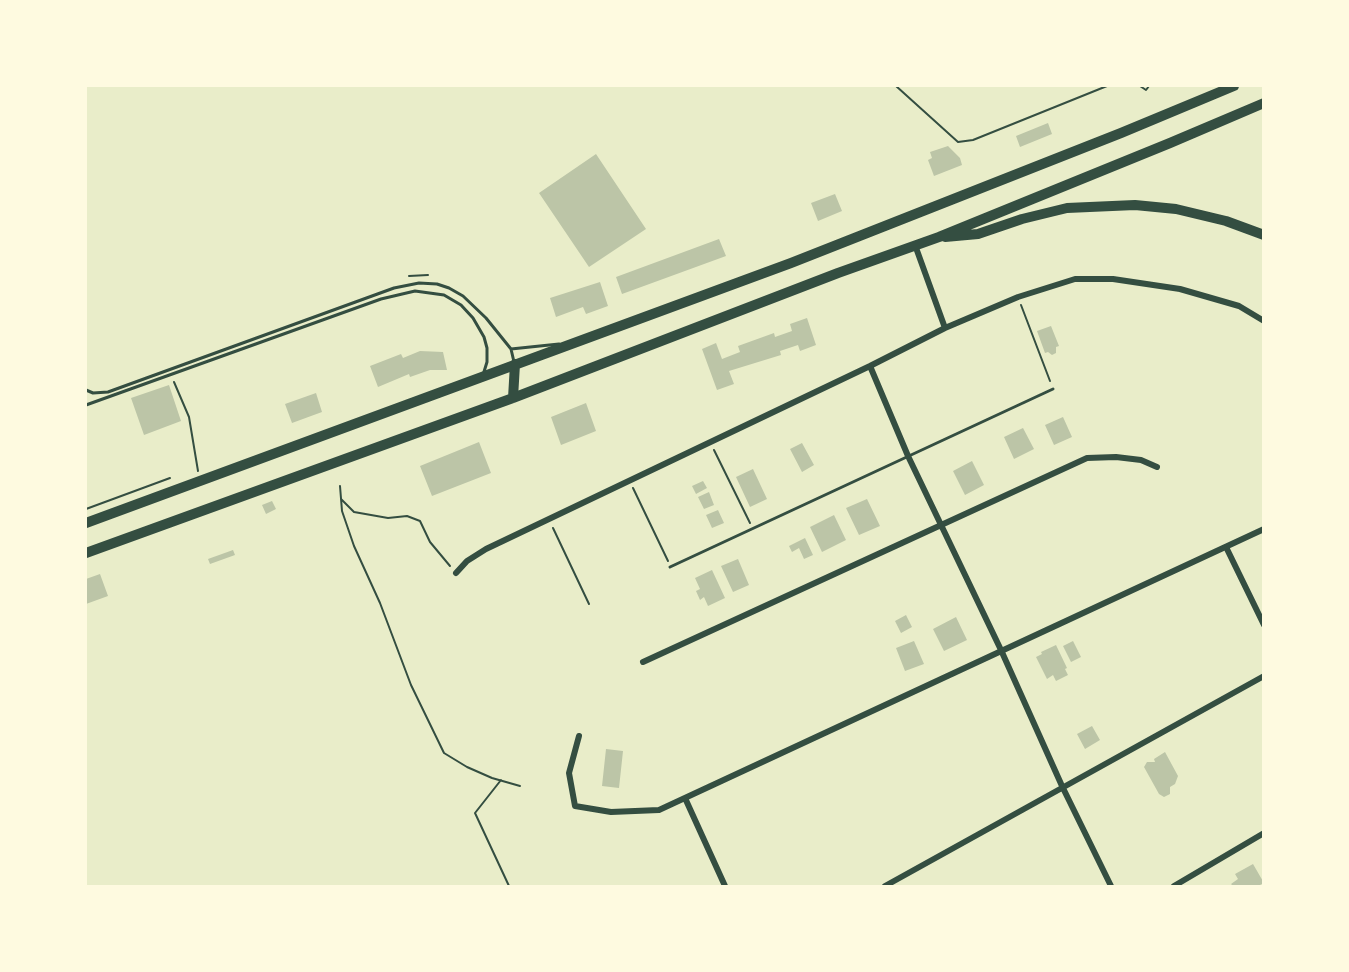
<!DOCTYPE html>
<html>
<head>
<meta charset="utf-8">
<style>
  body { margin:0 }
  #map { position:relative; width:1349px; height:972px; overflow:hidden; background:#e9edc9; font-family:Ubuntu,sans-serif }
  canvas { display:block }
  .frame { position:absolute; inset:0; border:87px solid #fefae0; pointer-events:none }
</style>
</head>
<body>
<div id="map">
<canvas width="1349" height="972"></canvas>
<div class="frame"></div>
</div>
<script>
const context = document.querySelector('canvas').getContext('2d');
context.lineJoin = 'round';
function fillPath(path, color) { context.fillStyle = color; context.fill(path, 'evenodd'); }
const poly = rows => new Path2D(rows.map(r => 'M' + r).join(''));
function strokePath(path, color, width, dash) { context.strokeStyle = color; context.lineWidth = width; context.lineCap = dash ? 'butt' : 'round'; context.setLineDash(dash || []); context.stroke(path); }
const building = poly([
  [1048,123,1052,134,1020,147,1016,136],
  [948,146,960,158,962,165,934,176,928,160,932,158,930,152],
  [596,154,646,229,589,267,539,193],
  [835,194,842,211,818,221,811,203],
  [719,239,726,256,622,294,616,277],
  [600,282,608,306,586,314,583,307,556,317,550,298],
  [807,318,816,345,800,351,798,345,780,351,781,355,729,371,734,384,717,390,702,349,716,343,722,359,740,352,738,346,774,333,775,337,792,331,790,324],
  [1051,326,1059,346,1056,347,1056,353,1052,355,1048,352,1045,353,1037,331],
  [420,351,443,352,447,370,430,370,410,377,409,374,378,387,370,366,401,354,403,358],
  [169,385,181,421,144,435,131,398],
  [316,393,322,412,292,423,285,404],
  [586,403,596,431,561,445,551,417],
  [1063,417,1072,437,1054,445,1045,425],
  [1023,428,1034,449,1014,459,1004,437],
  [479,442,491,473,432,496,420,466],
  [802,443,814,465,802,472,790,449],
  [972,461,984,485,965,495,953,471],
  [753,469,767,499,750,507,736,477],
  [703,481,707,488,696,494,692,486],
  [709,492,714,505,704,509,698,497],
  [867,499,880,526,859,535,846,508],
  [272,501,276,509,266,514,262,505],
  [718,510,724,523,712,528,706,515],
  [834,515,846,540,822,552,810,527],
  [805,538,813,555,804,559,799,548,792,552,789,546],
  [233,550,235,555,210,564,208,559],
  [738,559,749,585,733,592,721,566],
  [712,570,725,598,708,606,704,597,700,600,696,591,700,589,695,578],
  [100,574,108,596,86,604,86,579],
  [906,615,912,627,901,633,895,621],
  [956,617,967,640,944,651,933,629],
  [914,641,924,664,905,671,896,648],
  [1073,641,1081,657,1071,662,1063,646],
  [1056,645,1067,668,1065,669,1068,675,1056,681,1053,675,1047,679,1036,657,1042,654,1041,652],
  [1092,726,1100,740,1085,749,1077,734],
  [606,749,623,751,619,788,602,786],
  [1165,752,1178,776,1175,784,1170,787,1170,794,1164,797,1159,794,1144,767,1147,762,1155,762,1154,759],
  [1253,864,1264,883,1258,886,1233,886,1231,884,1238,879,1235,874]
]);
const path = poly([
  [896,86,958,142,973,140,1107,86],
  [1140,86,1146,90,1149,86],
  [409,276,428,275],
  [1021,305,1050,381],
  [174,382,189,417,198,471],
  [714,450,750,523],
  [340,486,342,511,354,546,380,603,411,685,444,753,467,767,492,778,520,786],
  [633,488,668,561],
  [341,499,354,512,388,518,407,516,420,521,430,542,450,566],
  [86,509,170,478],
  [553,528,589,604],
  [501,780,475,813,509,886]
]);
const service = poly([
  [511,349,559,344],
  [86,390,93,393,108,392,394,288,419,283,437,284,449,288,463,296,486,318,511,349,514,362],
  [86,405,381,299,415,291,444,295,461,305,473,318,484,337,487,348,487,362,483,375],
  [670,567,1053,389]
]);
const minor = poly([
  [915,245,945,328],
  [870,366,908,456,1001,650,1062,786,1111,886],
  [1226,547,1264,625],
  [456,573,467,561,486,549,870,366,945,328,1018,297,1075,279,1113,279,1180,289,1239,306,1264,321],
  [643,662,1087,458,1116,457,1141,460,1157,467],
  [579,736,569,773,575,806,611,812,659,810,1264,529],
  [685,798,725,886],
  [885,886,1264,676],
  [1174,886,1264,833]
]);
const trunk = poly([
  [945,237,978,234,1022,219,1067,208,1135,205,1176,209,1226,221,1264,235],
  [513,398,515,364],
  [86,523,791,263,1121,133,1234,86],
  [86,553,513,398,838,273,939,237,1170,143,1264,103]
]);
fillPath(building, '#bcc5a7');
strokePath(path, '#344e41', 2);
strokePath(service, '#344e41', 3);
strokePath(minor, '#344e41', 6);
strokePath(trunk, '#344e41', 10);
</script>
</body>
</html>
